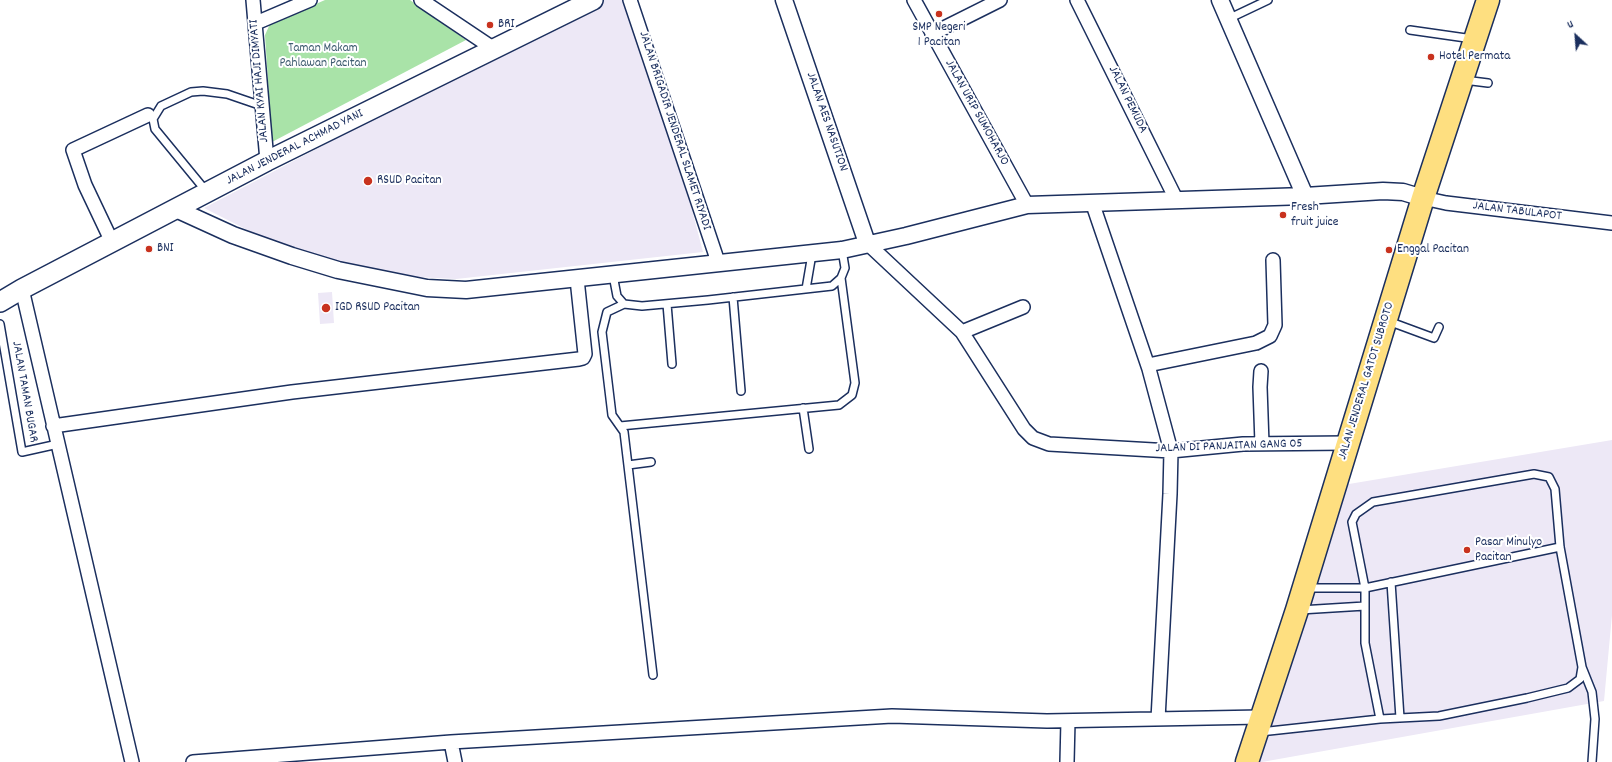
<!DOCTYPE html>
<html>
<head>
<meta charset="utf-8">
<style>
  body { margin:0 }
  #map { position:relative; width:1612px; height:762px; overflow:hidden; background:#fff; font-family:Dekko,sans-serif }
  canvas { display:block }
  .north { position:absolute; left:1556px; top:16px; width:40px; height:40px; -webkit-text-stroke:3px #fff; paint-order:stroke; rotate:334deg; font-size:11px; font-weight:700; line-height:16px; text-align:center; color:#1b2f5e }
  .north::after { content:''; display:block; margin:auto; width:14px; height:18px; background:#1b2f5e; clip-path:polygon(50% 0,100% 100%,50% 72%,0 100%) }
</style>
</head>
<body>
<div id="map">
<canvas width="1612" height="762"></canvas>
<div class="north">U</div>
</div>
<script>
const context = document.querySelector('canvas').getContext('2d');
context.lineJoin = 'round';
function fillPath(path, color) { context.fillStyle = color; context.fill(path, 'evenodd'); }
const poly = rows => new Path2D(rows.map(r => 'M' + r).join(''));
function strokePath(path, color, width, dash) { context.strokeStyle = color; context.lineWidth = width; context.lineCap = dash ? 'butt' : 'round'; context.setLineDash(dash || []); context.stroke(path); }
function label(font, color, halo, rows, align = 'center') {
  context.font = font + ' Dekko,sans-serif'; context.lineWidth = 4; context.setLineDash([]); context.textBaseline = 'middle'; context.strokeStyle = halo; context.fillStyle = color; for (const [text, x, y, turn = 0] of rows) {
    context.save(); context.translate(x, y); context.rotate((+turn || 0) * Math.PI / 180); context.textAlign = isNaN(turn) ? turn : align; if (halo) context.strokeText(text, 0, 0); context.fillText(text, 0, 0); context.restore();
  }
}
const built = poly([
  [600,0,622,0,686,187,703,252,456,279,375,275,293,253,204,208],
  [332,292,334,323,320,324,318,293],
  [1612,440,1612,615,1604,701,1262,762,1253,762,1343,485]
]);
const green = poly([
  [325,0,410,0,466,40,272,142,265,35,270,24]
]);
const service = poly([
  [1228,19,1268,0],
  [1410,30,1473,39],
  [1464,80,1488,83],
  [206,191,155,129,153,119,161,106,191,92,203,91,227,94,262,106],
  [613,275,617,296,624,304,642,306,708,300,832,286,841,278,845,268,842,250],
  [806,289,812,254],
  [733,297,741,391],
  [624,304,607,312,602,332,612,415,624,432,653,675],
  [667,304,672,364],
  [1388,321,1434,338,1439,327],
  [0,324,22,452,58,444],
  [803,408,809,449],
  [620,426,839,405,852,395,855,383,841,278],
  [628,465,651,462],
  [1534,474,1549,477,1555,489,1560,547,1582,667,1580,679,1568,688,1527,698,1439,716,1380,719,1365,643,1365,588,1352,522,1356,514,1373,502,1534,474],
  [1391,582,1400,718],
  [1306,588,1365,588,1560,547],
  [1300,610,1365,606],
  [1582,667,1592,692,1595,719,1592,762],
  [1260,732,1380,719]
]);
const minor = poly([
  [253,0,267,161],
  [421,0,494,49],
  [630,0,718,262],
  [914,0,1027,205],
  [1077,0,1176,199],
  [256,23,310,0],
  [932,34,1000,0],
  [1423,198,1446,203,1612,223],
  [1092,202,1149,369,1171,451,1170,494,1158,719],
  [112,242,85,185,73,150,148,115],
  [867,243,962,332,1024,429,1033,438,1049,444,1171,451,1243,444,1347,443],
  [22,289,132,762],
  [962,332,1023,307],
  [1148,365,1256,343,1270,336,1275,325,1273,260],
  [1261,371,1260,387,1262,444],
  [53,426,292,392,579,359,583,358,585,354,577,279],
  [451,742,455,762],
  [193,762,451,742,892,716,1047,721,1261,717],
  [1067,762,1068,721]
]);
const tertiary = poly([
  [784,0,867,243],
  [1220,0,1305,196],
  [176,209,233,235,292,256,338,270,427,288,466,290,842,250,906,236,1027,205,1305,196,1383,191,1403,192,1423,198]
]);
const secondary = poly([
  [0,302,22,289,267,161,593,0]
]);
const trunk = poly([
  [1247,762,1297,610,1423,198,1488,0]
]);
const markers = [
  [939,14,4,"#c8321e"],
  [490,25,4,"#c8321e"],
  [1431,57,4,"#c8321e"],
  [368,181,5,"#c8321e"],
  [1283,215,4,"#c8321e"],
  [149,249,4,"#c8321e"],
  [1389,250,4,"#c8321e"],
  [326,308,5,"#c8321e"],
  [1467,550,4,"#c8321e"]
];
const poiNames = [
  ["BRI",498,25],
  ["SMP Negeri",939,28,"center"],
  ["1 Pacitan",939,43,"center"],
  ["Hotel Permata",1439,57],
  ["RSUD Pacitan",377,181],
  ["Fresh",1291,208],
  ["fruit juice",1291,223],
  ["BNI",157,249],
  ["Enggal Pacitan",1397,250],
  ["IGD RSUD Pacitan",335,308],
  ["Pasar Minulyo",1475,543],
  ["Pacitan",1475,558]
];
const parkNames = [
  ["Taman Makam",323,49],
  ["Pahlawan Pacitan",323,64]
];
const streetNames = [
  ["JALAN KYAI HAJI DIMYATI",260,81,-95],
  ["JALAN PEMUDA",1127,100,64],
  ["JALAN URIP SUMOHARJO",976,113,61],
  ["JALAN AES NASUTION",826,122,71],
  ["JALAN BRIGADIR JENDERAL SLAMET RIYADI",674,131,72],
  ["JALAN JENDERAL ACHMAD YANI",295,148,-27],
  ["JALAN TABULAPOT",1517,212,7],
  ["JALAN JENDERAL GATOT SUBROTO",1367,381,-73],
  ["JALAN TAMAN BUGAR",24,392,80],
  ["JALAN DI PANJAITAN GANG 05",1229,447,-2]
];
fillPath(built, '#ede8f6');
fillPath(green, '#a9e3a8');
strokePath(service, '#1b2f5e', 10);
strokePath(minor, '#1b2f5e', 16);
strokePath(tertiary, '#1b2f5e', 19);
strokePath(secondary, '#1b2f5e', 22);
strokePath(trunk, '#1b2f5e', 25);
strokePath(service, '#fff', 7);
strokePath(minor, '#fff', 13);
strokePath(tertiary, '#fff', 16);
strokePath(secondary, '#fff', 19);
strokePath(trunk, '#fedf80', 22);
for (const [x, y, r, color] of markers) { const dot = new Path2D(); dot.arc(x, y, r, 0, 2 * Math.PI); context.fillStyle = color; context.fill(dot); strokePath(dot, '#fff', 1.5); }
label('13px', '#1b2f5e', '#fff', poiNames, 'left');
label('13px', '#3e5c70', '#fff', parkNames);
label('13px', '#1b2f5e', '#fff', streetNames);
</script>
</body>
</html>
